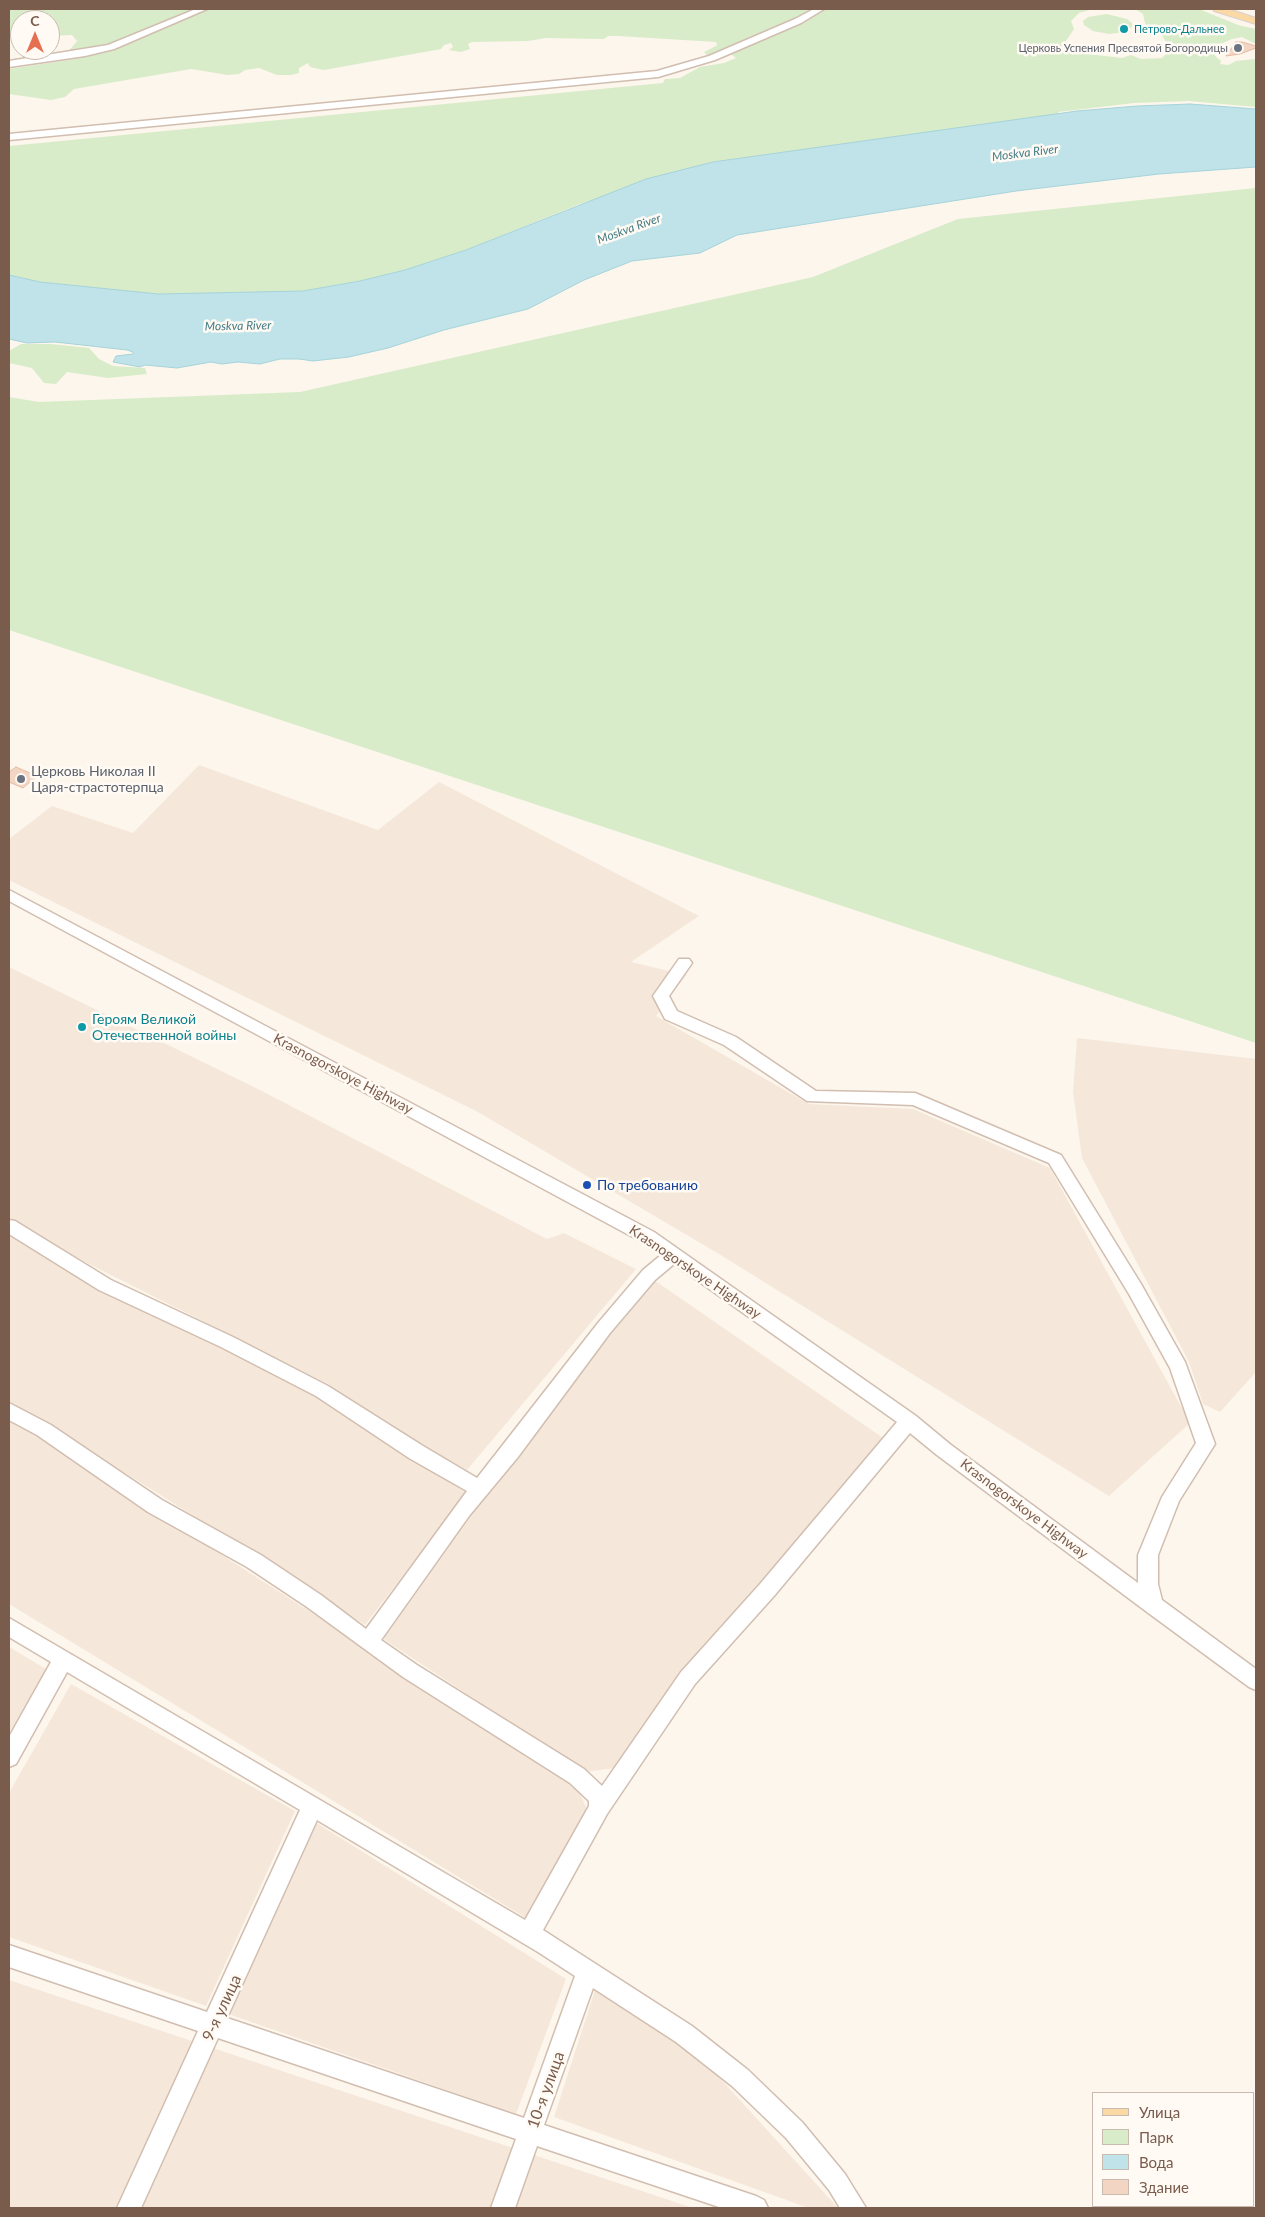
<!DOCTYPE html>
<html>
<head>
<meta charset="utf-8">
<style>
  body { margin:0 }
  #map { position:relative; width:1265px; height:2217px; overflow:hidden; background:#fdf6ec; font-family:Lato,sans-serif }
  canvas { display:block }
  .frame { position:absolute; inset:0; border:10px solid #7a5c4d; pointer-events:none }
  .legend { position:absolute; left:1092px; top:2092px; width:162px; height:115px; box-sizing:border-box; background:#fffaf3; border:1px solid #cabbb1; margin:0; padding:6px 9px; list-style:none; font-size:15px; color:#7a5c4d }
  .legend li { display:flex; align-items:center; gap:10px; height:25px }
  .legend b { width:25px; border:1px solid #cabbb1 }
  .north { position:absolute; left:10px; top:10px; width:50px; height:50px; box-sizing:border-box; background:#fffaf3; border:1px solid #cabbb1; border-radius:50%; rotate:0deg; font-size:14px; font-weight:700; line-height:20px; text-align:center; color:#7a5c4d }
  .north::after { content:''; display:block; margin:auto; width:18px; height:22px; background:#e76f51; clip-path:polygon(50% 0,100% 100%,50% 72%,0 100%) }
</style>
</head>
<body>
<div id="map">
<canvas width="1265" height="2217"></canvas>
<div class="frame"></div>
<ul class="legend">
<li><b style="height:6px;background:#fbd9a5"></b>Улица</li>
<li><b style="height:14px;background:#d8ecc9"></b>Парк</li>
<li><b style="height:14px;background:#bfe3e8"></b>Вода</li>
<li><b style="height:14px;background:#f3d5c3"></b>Здание</li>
</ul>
<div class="north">С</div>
</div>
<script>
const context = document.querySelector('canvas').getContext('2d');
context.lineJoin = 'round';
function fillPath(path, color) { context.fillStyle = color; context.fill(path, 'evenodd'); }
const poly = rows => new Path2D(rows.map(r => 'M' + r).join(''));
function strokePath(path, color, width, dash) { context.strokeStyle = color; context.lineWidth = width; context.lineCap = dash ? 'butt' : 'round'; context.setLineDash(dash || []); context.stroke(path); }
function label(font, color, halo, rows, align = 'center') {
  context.font = font + ' Lato,sans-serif'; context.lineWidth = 5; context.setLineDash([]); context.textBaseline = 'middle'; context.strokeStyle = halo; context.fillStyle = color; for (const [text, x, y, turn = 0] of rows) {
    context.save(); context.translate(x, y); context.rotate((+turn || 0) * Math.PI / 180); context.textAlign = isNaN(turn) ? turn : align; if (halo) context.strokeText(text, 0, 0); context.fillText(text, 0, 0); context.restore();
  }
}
const residential = poly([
  [199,765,378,830,439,782,699,916,631,962,686,975,656,1016,809,1104,913,1109,1050,1168,1190,1423,1109,1496,719,1254,478,1112,9,880,9,839,52,806,133,833],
  [9,967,258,1089,547,1239,564,1233,636,1269,467,1470,362,1411,328,1384,89,1264,9,1218],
  [1077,1038,1256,1059,1256,1372,1220,1412,1203,1404,1189,1362,1082,1158,1073,1092],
  [9,1231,316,1395,466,1493,365,1625,151,1489,9,1402],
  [654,1280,886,1440,702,1647,616,1768,585,1772,382,1638,486,1489],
  [9,1418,575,1782,588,1812,526,1918,9,1604],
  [9,1647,46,1669,9,1733],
  [71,1684,295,1811,206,2006,9,1937,9,1793],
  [315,1822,566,1979,516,2114,228,2014],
  [9,1980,693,2208,9,2208],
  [596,1987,709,2066,838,2208,809,2208,554,2117]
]);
const green = poly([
  [9,9,1199,9,1238,25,1256,29,1256,44,1242,37,1232,39,1216,46,1215,56,1221,61,1220,64,1228,65,1236,61,1256,59,1256,107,1189,101,1134,103,1058,112,1059,114,713,162,580,204,466,250,405,270,360,281,303,291,278,292,158,294,133,292,40,282,9,275,9,146,663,83,665,79,680,78,700,67,724,63,736,58,731,54,769,35,786,22,708,56,704,52,714,47,717,45,716,42,618,36,608,36,604,39,546,38,528,41,472,42,468,44,470,49,461,52,449,50,453,47,451,43,444,45,441,49,324,70,310,67,308,63,299,68,299,73,291,75,277,75,259,68,245,70,239,74,228,75,191,69,74,89,65,97,51,100,9,94,9,69,74,59,68,52,77,41,72,35,50,36,50,20,20,20,20,40,9,37],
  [1093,9,1135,9,1143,14,1145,23,1148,28,1159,31,1168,45,1168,52,1162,58,1141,59,1131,55,1122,58,1062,51,1062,47,1074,29,1071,21,1079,13],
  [1107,14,1127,19,1132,23,1132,27,1124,32,1109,34,1093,31,1084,25,1083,21,1088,17],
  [1256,188,1256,1043,9,630,9,397,39,402,300,392,813,277,958,219],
  [21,344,51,344,89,348,99,359,113,366,145,368,147,374,108,378,67,372,56,384,44,383,32,368,9,363,9,351]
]);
const water = poly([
  [1190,104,1256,109,1256,167,1159,174,1016,191,737,235,700,253,632,261,584,280,528,309,444,330,388,348,349,357,313,361,299,359,280,359,260,364,238,362,222,364,211,362,177,368,145,365,140,367,113,362,116,356,133,354,133,352,127,350,55,342,27,343,9,339,9,275,40,282,158,294,303,291,360,281,405,270,466,250,646,179,713,162,1077,111,1137,106,1190,104]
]);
const building = poly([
  [1236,42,1242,42,1256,46,1256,48,1240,54,1226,56,1236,42],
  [16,767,37,776,23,788,9,782,9,772,16,767]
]);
const minor = poly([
  [196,9,207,9,114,49,85,56,9,67,9,61,108,45,196,9],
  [814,9,824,9,801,23,715,60,658,77,9,140,9,134,657,71,709,56,795,19,814,9],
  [9,890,654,1232,916,1416,951,1445,1138,1583,1138,1555,1162,1497,1196,1443,1170,1368,1129,1294,1049,1163,913,1105,807,1101,724,1045,665,1019,653,996,679,959,689,959,692,963,669,996,677,1011,736,1037,816,1091,915,1093,1061,1155,1141,1284,1185,1362,1215,1444,1179,1501,1158,1555,1158,1584,1162,1600,1256,1669,1256,1690,1249,1687,1147,1612,937,1455,910,1433,774,1596,695,1684,607,1814,543,1930,692,2026,748,2070,802,2122,845,2174,866,2208,840,2208,829,2190,786,2138,732,2086,676,2042,593,1988,544,2125,756,2196,764,2200,768,2208,722,2208,537,2146,515,2208,491,2208,516,2139,218,2038,141,2208,117,2208,198,2031,9,1967,9,1945,207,2012,300,1810,67,1672,16,1764,9,1767,9,1737,51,1662,9,1637,9,1618,525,1920,589,1806,589,1801,570,1783,403,1677,307,1607,247,1567,148,1512,37,1435,9,1420,9,1403,51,1425,162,1500,261,1555,321,1595,366,1629,467,1491,409,1458,316,1396,221,1347,99,1290,9,1234,9,1220,15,1221,111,1280,233,1337,328,1386,423,1446,477,1478,598,1323,643,1270,661,1255,642,1242,9,901,9,890],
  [674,1264,897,1422,760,1584,681,1672,602,1786,584,1769,417,1665,381,1640,469,1516,518,1457,610,1333,655,1280,674,1264],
  [317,1820,538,1952,575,1976,524,2118,227,2018,317,1820]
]);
const major = poly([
  [1213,9,1228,9,1256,18,1256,24,1214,11,1213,9]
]);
const markers = [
  [1124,29,5,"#0f9aa8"],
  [1238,48,5,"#6b7280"],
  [21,779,5,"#6b7280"],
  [82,1027,5,"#0f9aa8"],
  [587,1185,5,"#1a4fb4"]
];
const farCulturenames = [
  ["Петрово-Дальнее",1134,29]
];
const farWorshipnames = [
  ["Церковь Успения Пресвятой Богородицы",1228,48]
];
const farWaternames = [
  ["Moskva River",1025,153,-7],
  ["Moskva River",629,229,-20],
  ["Moskva River",238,326,-1]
];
const worshipNames = [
  ["Церковь Николая II",31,771],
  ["Царя-страстотерпца",31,787]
];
const cultureNames = [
  ["Героям Великой",92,1019],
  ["Отечественной войны",92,1035]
];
const streetNames = [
  ["Krasnogorskoye Highway",343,1074,28],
  ["Krasnogorskoye Highway",695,1272,34],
  ["Krasnogorskoye Highway",1024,1509,37]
];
const transitNames = [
  ["По требованию",597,1185]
];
const nearStreetnames = [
  ["9-я улица",222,2008,-65],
  ["10-я улица",546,2090,-70]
];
fillPath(residential, '#f5e8da');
fillPath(green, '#d8ecc9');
fillPath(water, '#bfe3e8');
strokePath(water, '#a5d3da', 1);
fillPath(building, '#f3d5c3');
strokePath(building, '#e6bba3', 1);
strokePath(minor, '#d1beb0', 3);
strokePath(major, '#dad1cd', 2);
fillPath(minor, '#fff');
fillPath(major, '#fbd9a5');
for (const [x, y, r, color] of markers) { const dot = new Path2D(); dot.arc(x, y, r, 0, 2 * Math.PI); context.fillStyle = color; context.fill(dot); strokePath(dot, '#fffaf3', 2); }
label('11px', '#0d838f', '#fffaf3', farCulturenames, 'left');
label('11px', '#5b616d', '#fffaf3', farWorshipnames, 'right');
label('italic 12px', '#437c86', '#fffaf3', farWaternames);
label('14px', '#5b616d', '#fffaf3', worshipNames, 'left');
label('14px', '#0d838f', '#fffaf3', cultureNames, 'left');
label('14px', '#7a5c4d', '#fffaf3', streetNames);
label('14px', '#164399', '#fffaf3', transitNames, 'left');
label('16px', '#7a5c4d', '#fffaf3', nearStreetnames);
</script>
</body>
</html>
